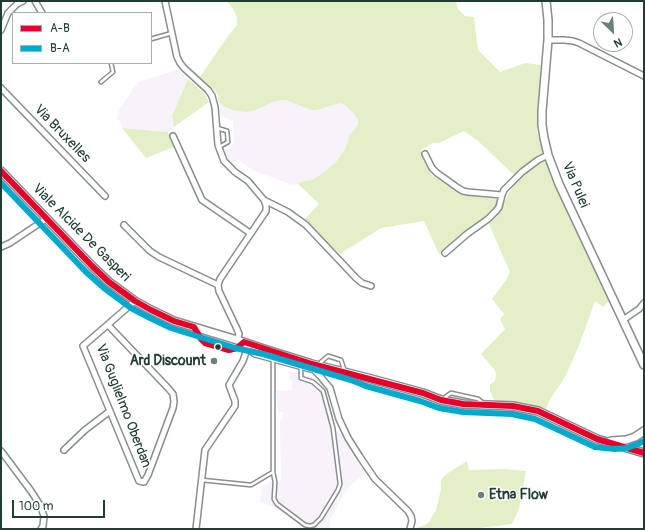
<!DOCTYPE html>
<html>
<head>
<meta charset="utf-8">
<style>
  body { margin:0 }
  #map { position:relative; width:645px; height:530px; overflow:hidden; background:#fff; font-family:Pangolin,sans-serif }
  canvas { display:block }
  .frame { position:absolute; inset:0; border:2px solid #1f3d34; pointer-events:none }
  .legend { position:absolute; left:12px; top:12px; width:140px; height:52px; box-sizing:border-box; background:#fff; border:1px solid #a5b1ae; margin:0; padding:5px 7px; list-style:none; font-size:12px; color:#1f3d34 }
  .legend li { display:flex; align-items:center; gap:8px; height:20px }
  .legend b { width:20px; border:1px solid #a5b1ae }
  .north { position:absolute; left:593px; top:12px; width:40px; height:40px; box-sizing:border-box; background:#fff; border:1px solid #a5b1ae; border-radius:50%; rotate:155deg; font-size:11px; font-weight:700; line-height:16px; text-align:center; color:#1f3d34 }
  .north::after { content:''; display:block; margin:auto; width:14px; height:18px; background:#6d817b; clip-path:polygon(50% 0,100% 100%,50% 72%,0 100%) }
  .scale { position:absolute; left:12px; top:500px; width:93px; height:18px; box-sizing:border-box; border:2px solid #1f3d34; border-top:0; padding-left:5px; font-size:12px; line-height:14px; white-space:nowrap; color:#1f3d34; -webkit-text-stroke:3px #fff; paint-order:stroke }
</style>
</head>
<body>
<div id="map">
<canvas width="645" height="530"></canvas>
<div class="frame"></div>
<ul class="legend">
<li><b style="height:5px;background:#e4002b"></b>A-B</li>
<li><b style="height:5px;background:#00a9ce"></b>B-A</li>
</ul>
<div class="north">N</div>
<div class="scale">100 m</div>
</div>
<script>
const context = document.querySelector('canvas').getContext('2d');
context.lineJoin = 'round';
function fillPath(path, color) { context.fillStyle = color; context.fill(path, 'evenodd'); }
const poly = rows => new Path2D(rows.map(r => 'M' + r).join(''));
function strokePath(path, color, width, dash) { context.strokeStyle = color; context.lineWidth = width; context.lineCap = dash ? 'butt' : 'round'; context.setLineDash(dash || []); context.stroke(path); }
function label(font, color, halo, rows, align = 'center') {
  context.font = font + ' Pangolin,sans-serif'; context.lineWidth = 3; context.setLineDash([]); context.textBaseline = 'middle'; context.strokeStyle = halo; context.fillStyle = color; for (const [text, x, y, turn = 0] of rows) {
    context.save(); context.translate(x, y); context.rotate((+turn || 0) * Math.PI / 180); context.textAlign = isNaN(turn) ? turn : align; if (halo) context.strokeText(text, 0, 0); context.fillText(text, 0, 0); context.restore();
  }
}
const built = poly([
  [178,70,188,79,172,116,174,127,168,132,122,128,121,122,117,119,119,110,138,82],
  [287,100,311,110,317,110,340,103,345,105,354,114,358,120,358,125,349,136,348,142,344,151,336,162,323,173,314,179,293,185,252,170,239,160,233,165,230,162,224,151,234,144,233,121,221,116,219,102,225,107,256,110,277,101],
  [291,371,318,379,326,388,336,429,340,434,343,435,345,441,356,460,362,468,367,471,351,485,344,494,330,520,329,529,304,529,274,507,260,502,262,488,270,482,281,481,280,420,283,419,283,412,278,412,277,391,292,390,292,380,289,378]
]);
const green = poly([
  [227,1,456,1,458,9,465,16,474,17,478,50,500,72,525,63,541,65,537,114,537,131,543,154,528,163,514,175,478,141,464,131,439,143,433,143,421,150,423,160,432,175,462,195,496,199,498,203,495,209,483,219,466,231,439,254,424,221,381,228,340,254,303,221,319,204,297,183,314,179,323,173,336,162,344,151,348,142,349,136,358,125,358,120,354,114,345,105,340,103,317,110,311,110,286,100,276,101,256,110,246,112,232,110,225,107,219,102,218,98,219,97,217,93,200,77,228,36,237,25,237,18,234,11],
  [188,79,204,93,209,102,174,127,172,116],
  [122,128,168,132,174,147,146,158],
  [540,161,545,161,610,300,603,307,595,301,580,343,565,377,549,401,546,409,521,402,497,402,493,398,490,391,490,385,495,381,496,376,495,370,481,354,505,329,500,319,504,314,492,299,506,280,510,272,488,222,499,211,515,183,533,166],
  [467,461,469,470,505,469,526,471,519,509,512,524,480,528,480,529,413,529,425,525,429,522,436,510,441,489,441,480,445,475]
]);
const lane = poly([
  [151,39,172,33],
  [101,82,113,72,111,63],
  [217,128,227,131,228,142,219,147],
  [195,329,201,339,205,343,229,350,237,348,242,344],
  [321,362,328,356,341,360,344,369],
  [444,398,451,393,478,399,483,403],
  [273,472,275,482,274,499,277,504,305,525,310,526,314,525,321,518,338,490,340,484,333,428,323,391,313,382,301,378,301,367],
  [202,480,251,485,273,472,273,359]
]);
const street = poly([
  [35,1,42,13],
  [165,1,177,57,180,63,184,68,208,90,212,96,215,107,218,145,224,161,235,172,248,181,264,200,288,212,306,225,356,278,362,283,371,286],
  [1,30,8,13,17,4,23,1],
  [548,40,564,40,573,41,579,43,644,76],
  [1,88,105,196],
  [173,136,202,200,250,233],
  [425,154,432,168,437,173,458,188,463,191,468,192,502,195],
  [124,225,150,251,159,257,218,285],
  [1,247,10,243,46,219],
  [445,253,467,234,488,219,496,211,499,207,502,195,504,190,522,172,538,160,548,155],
  [623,320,639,309,644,303],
  [108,325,168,388,173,394,174,402,173,408,148,475,144,482,139,481,83,346,135,301],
  [237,340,239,334,237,329,219,291,218,285,220,279,266,211,266,205,264,200],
  [246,348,255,354,314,370],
  [312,364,314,370,320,376,330,388,339,419,348,438,360,457,375,479,408,511,411,516,412,521,410,529],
  [64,450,85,430,110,411],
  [1,451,31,491,40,505,44,516,43,526,41,529],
  [196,529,205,450,235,406,235,401,229,385,243,361,246,352,246,348,244,342]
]);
const secondary = poly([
  [546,1,548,20,548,40,542,111,542,125,544,138,548,155,559,184,644,365],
  [1,171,92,266,109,282,135,301,151,310,174,321,237,340,264,349,312,364,368,378,423,393,441,400,463,404,513,406,538,411,597,439,644,453],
  [611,441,626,440,635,437,644,431]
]);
const bus1 = poly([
  [1,171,92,266,109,282,135,301,151,310,174,321,194,327,201,339,205,343,229,350,237,348,244,342,312,364,423,393,441,400,463,404,513,406,538,411,597,439,644,453]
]);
const bus2 = poly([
  [1,183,86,272,104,288,131,308,148,317,171,328,235,348,263,354,351,380,366,386,420,401,439,408,463,412,512,414,535,419,595,447,615,449,627,448,638,444,644,441]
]);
const markers = [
  [218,347,3.5,"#1f3d34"],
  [214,361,4,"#6d817b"],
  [481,495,4,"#6d817b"]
];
const streetNames = [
  ["Via Bruxelles",62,134,46],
  ["Via Pulei",575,185,67],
  ["Viale Alcide De Gasperi",81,233,45],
  ["Via Guglielmo Oberdan",123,406,69]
];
const poiNames = [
  ["Ard Discount",206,361],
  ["Etna Flow",489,495,"left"]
];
fillPath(built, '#f8f2fa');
fillPath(green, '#e3f0c7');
strokePath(lane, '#898f8d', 5.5);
strokePath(street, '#898f8d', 8);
strokePath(secondary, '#898f8d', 10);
strokePath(lane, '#fff', 2.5);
strokePath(street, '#fff', 5);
strokePath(secondary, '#fff', 7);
strokePath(bus1, '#e4002b', 6);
strokePath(bus2, '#00a9ce', 6);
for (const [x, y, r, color] of markers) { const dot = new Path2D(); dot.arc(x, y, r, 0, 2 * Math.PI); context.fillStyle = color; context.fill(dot); strokePath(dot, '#fff', 1.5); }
label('14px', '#1f3d34', '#fff', streetNames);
label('bold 14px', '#1f3d34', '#fff', poiNames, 'right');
</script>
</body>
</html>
